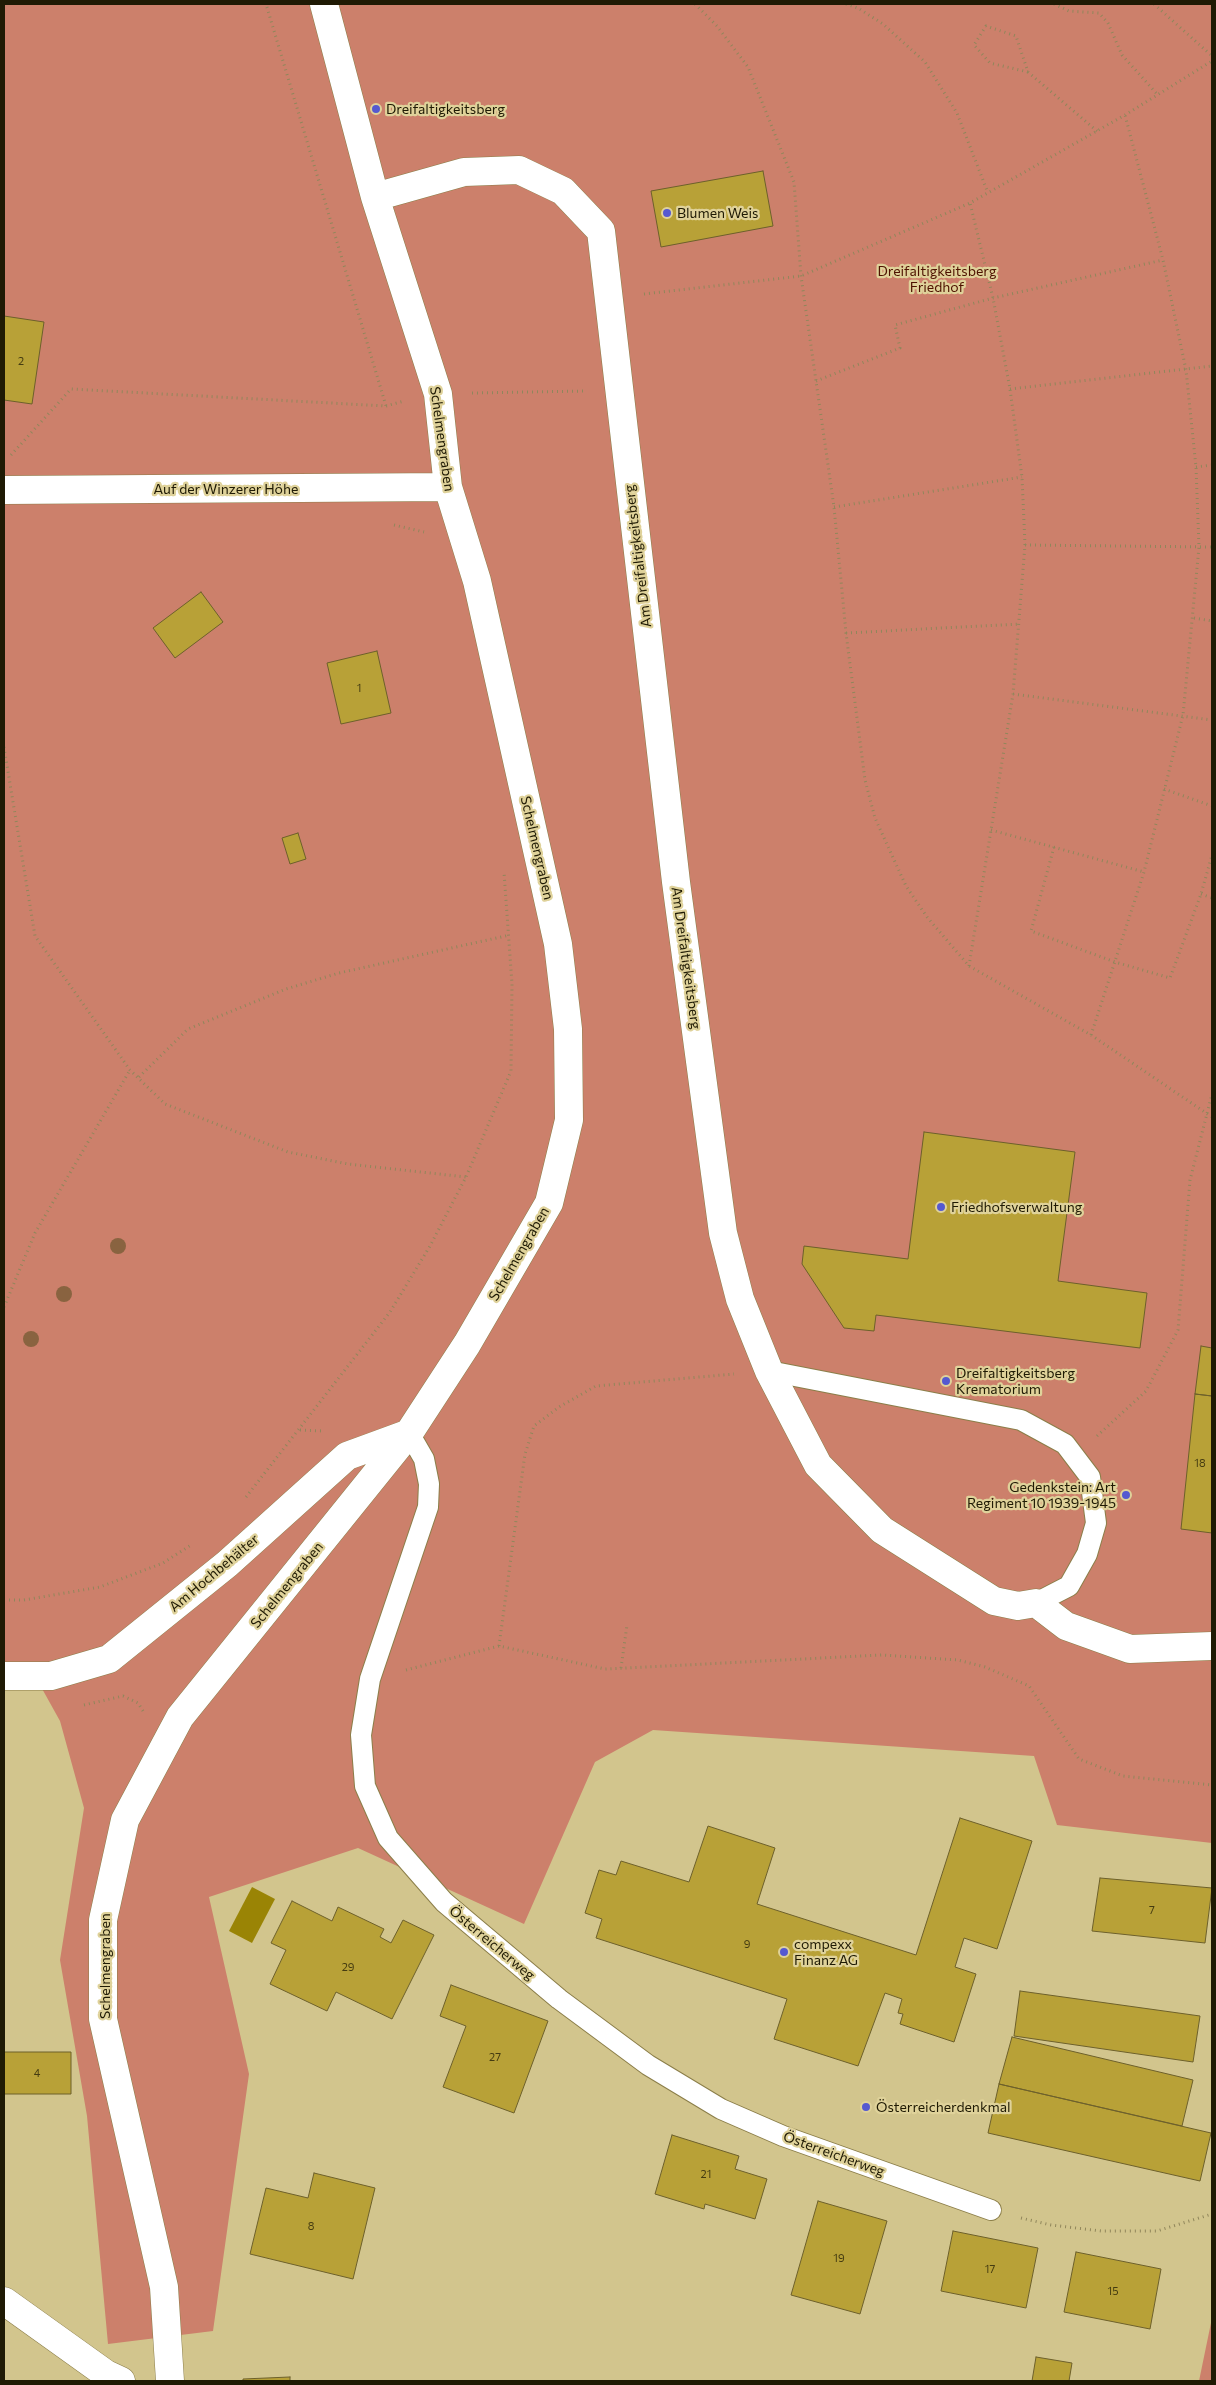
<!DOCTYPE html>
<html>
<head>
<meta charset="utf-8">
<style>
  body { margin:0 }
  #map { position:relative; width:1216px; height:2385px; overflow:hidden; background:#d2c58d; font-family:Commissioner,sans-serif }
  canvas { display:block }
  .frame { position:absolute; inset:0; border:5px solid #1f1a04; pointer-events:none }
</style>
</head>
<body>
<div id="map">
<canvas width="1216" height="2385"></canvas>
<div class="frame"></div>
</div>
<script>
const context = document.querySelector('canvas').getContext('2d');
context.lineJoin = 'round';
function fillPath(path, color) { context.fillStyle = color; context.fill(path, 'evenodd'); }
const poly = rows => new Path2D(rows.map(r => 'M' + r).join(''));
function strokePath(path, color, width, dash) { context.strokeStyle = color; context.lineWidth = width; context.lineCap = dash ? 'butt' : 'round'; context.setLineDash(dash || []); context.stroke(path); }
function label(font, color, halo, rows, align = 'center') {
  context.font = font + ' Commissioner,sans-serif'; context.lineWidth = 4.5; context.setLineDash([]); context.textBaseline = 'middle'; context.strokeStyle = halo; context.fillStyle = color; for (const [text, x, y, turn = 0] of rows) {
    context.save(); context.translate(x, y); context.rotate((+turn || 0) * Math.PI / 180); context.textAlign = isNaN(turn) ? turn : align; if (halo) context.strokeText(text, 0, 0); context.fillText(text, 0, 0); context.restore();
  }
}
const green = poly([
  [4,4,1212,4,1212,1843,1057,1825,1034,1756,653,1730,595,1762,524,1924,358,1848,209,1897,249,2074,213,2331,108,2344,87,2116,60,1960,84,1808,60,1721,35,1676,4,1676],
  [1212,2318,1212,2381,1199,2381]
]);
const water = poly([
  [252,1887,275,1899,252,1943,229,1931]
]);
const building = poly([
  [763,171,773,226,661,247,651,191,763,171],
  [4,316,44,322,32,404,4,400,4,316],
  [201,592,223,622,175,658,153,628,201,592],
  [377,651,391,713,341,724,327,663,377,651],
  [298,833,306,859,290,864,282,838,298,833],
  [924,1132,1075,1152,1058,1281,1147,1293,1140,1348,876,1315,874,1331,844,1328,802,1264,804,1246,908,1259,924,1132],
  [1201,1346,1212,1348,1212,1396,1195,1394,1201,1346],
  [1195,1394,1212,1396,1212,1533,1181,1529,1195,1394],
  [960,1818,1032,1841,997,1949,964,1938,955,1967,976,1974,954,2042,900,2024,903,2014,898,2013,902,1999,885,1993,858,2066,774,2039,787,1999,596,1938,602,1919,585,1913,599,1870,616,1875,621,1861,689,1882,708,1826,775,1848,757,1904,916,1955,960,1818],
  [1100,1878,1212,1888,1205,1943,1092,1931,1100,1878],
  [292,1901,332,1921,338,1907,384,1929,380,1937,391,1943,403,1920,434,1935,392,2019,336,1992,327,2011,270,1984,286,1950,271,1943,292,1901],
  [451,1985,548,2021,514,2113,443,2087,466,2026,440,2016,451,1985],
  [1020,1991,1200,2016,1193,2062,1014,2036,1020,1991],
  [1012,2037,1193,2080,1182,2126,999,2084,1012,2037],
  [4,2052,71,2052,71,2094,4,2094,4,2052],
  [999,2084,1211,2133,1200,2181,988,2133,999,2084],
  [672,2135,739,2156,735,2169,767,2179,755,2219,705,2204,704,2209,655,2194,672,2135],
  [314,2173,375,2188,353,2279,250,2254,266,2188,308,2198,314,2173],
  [818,2201,887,2221,860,2314,791,2295,818,2201],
  [953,2231,1038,2248,1026,2308,941,2291,953,2231],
  [1076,2252,1161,2269,1150,2329,1064,2312,1076,2252],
  [1036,2357,1072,2363,1069,2381,1032,2381,1036,2357],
  [290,2377,290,2381,243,2381,243,2379,290,2377]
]);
const path = poly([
  [695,4,717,26,748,67,794,182,801,276,834,507,846,633,865,780,875,818,906,886,927,917,969,966,1091,1035,1212,1117],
  [846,4,858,8,883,24,925,62,957,113,988,193],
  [1054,4,1069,11,1099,13,1108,23,1122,55,1158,95],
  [1154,4,1212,56],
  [1028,72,990,63,974,45,986,26,1016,36,1028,72,1097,131],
  [644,294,801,276,970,203,1125,115,1212,61],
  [816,381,900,348,895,325,993,298,1163,260],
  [1010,389,1212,366],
  [472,393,586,391],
  [386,406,404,401],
  [11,455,71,389,386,406,266,4],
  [1196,467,1212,465],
  [834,507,1022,477],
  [394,525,424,532],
  [1025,545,1212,547],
  [1194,618,1212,621],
  [846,633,1020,624],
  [1013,694,1212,720],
  [4,747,35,936,130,1070,165,1104,288,1152,348,1164,466,1177],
  [1164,789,1212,806],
  [991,830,1144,872],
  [1054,847,1031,931,1115,962,1170,978,1201,894,1212,855],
  [1201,894,1212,898],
  [969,966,1013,694,1025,545,1022,477,1010,389,993,298,970,203],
  [1091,1035,1144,872,1183,715,1199,547,1196,467,1186,370,1163,260,1125,115],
  [139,1077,188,1029,286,989,339,973,510,935],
  [4,1307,35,1233,130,1070],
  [300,1430,323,1431],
  [1097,1436,1146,1391,1178,1330,1190,1180,1212,1094],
  [246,1497,390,1312,430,1246,466,1177,511,1071,512,984,504,872],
  [4,1600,24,1600,100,1587,163,1563,191,1545],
  [499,1646,525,1454,534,1426,559,1407,596,1386,734,1374],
  [621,1668,627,1625],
  [406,1670,499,1646,605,1669,882,1655,958,1660,985,1667,1029,1686,1079,1759,1123,1776,1212,1785],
  [84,1705,123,1696,138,1703,143,1711],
  [1021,2218,1051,2225,1101,2231,1157,2231,1212,2214]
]);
const lane = poly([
  [769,1371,1021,1420,1065,1444,1090,1477,1096,1523,1087,1554,1069,1586,1036,1603],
  [409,1433,424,1459,429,1484,428,1507,370,1679,361,1735,365,1786,388,1838,444,1902,559,1999,648,2065,721,2109,783,2136,991,2210]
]);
const street = poly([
  [375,197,464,172,519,170,563,191,601,231,676,882,723,1233,740,1299,769,1371,818,1465,882,1530,994,1601,1018,1606,1036,1603,1066,1626,1130,1649,1212,1646],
  [4,490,448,487],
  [4,1676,51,1676,109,1659,227,1564,347,1456,407,1434],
  [4,2301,106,2374,121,2381],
  [170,2381,164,2287,103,2019,103,1920,125,1820,180,1717,409,1433,467,1344,549,1203,569,1120,568,1029,558,944,477,581,448,487,438,394,375,197,324,4]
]);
const trees = [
  [118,1246],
  [64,1294],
  [31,1339]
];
const markers = [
  [376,109,5,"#5559d0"],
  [667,213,5,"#5559d0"],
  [941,1207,5,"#5559d0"],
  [946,1381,5,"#5559d0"],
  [1126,1495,5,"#5559d0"],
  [784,1952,5,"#5559d0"],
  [866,2107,5,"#5559d0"]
];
const numberNames = [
  ["2",21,361],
  ["1",359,688],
  ["18",1200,1463],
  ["7",1152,1910],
  ["9",747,1944],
  ["29",348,1967],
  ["27",495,2057],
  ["4",37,2073],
  ["21",706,2174],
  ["8",311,2226],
  ["19",839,2258],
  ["17",990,2269],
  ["15",1113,2291]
];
const poiNames = [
  ["Dreifaltigkeitsberg",386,109],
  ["Blumen Weis",677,213],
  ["Friedhofsverwaltung",951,1207],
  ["Dreifaltigkeitsberg",956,1373],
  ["Krematorium",956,1389],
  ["Gedenkstein: Art",1116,1487,"right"],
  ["Regiment 10 1939-1945",1116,1503,"right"],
  ["compexx",794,1944],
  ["Finanz AG",794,1960],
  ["Österreicherdenkmal",876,2107]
];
const parkNames = [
  ["Dreifaltigkeitsberg",937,271],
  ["Friedhof",937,287]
];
const streetNames = [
  ["Schelmengraben",442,439,82],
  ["Auf der Winzerer Höhe",226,489],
  ["Am Dreifaltigkeitsberg",638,556,-97],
  ["Schelmengraben",537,848,77],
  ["Am Dreifaltigkeitsberg",686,958,82],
  ["Schelmengraben",519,1254,-60],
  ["Am Hochbehälter",214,1573,-40],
  ["Schelmengraben",287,1585,-51],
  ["Österreicherweg",492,1943,40],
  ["Schelmengraben",105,1966,-90],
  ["Österreicherweg",834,2154,20]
];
fillPath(green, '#cc806b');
fillPath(water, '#9a8405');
fillPath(building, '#b8a137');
strokePath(building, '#6d602b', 1);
strokePath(lane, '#8b7e49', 22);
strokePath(street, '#8b7e49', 29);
strokePath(path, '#90865b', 3, [1, 4]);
strokePath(lane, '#fff', 20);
strokePath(street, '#fff', 28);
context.fillStyle = '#896340';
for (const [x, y] of trees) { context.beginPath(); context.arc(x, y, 8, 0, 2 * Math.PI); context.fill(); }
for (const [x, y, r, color] of markers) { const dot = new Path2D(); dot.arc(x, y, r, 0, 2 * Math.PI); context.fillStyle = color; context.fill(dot); strokePath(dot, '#dfd29a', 2); }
label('11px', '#453c11', null, numberNames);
label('14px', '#1f1a04', '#dfd29a', poiNames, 'left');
label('14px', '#4e1201', '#dfd29a', parkNames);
label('14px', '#1f1a04', '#dfd29a', streetNames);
</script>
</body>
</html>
